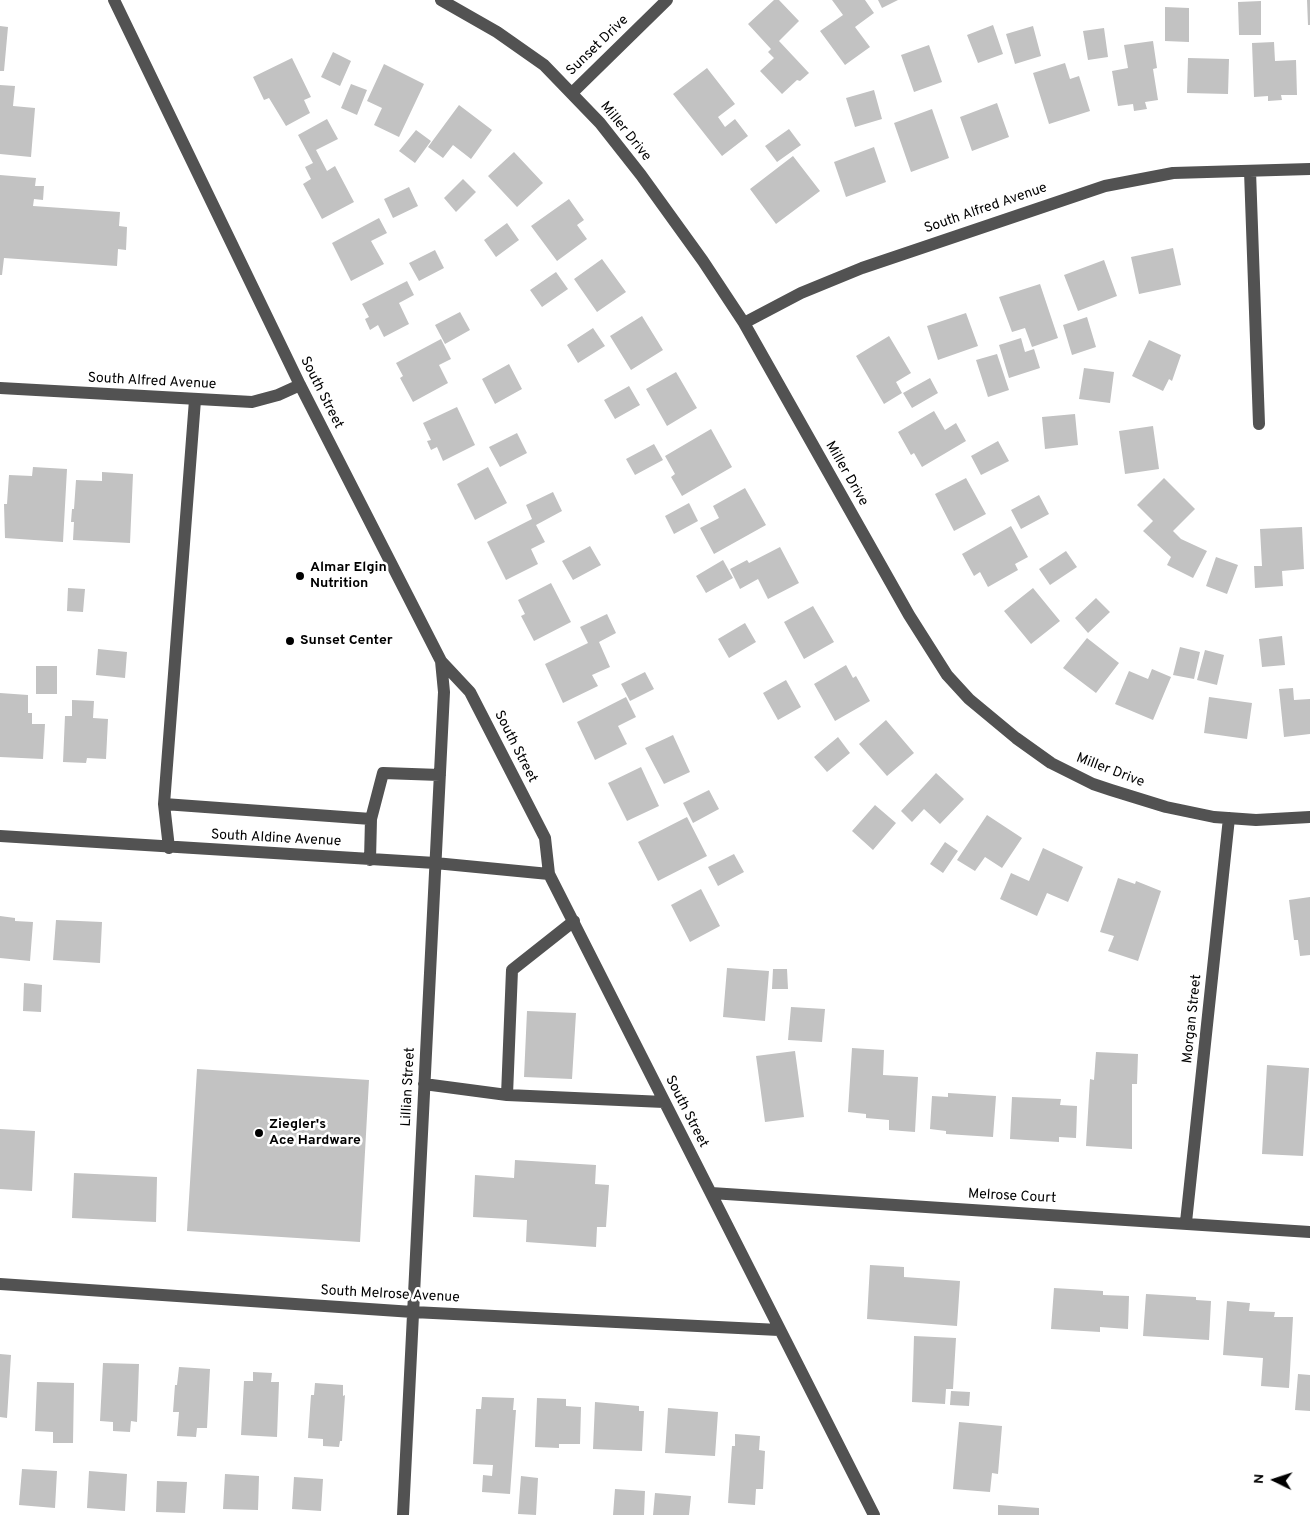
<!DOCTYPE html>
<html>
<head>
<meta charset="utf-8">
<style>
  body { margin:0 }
  #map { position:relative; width:1310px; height:1515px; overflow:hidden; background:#fff; font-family:Overpass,sans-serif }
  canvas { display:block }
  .north { position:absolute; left:1250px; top:1455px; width:50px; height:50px; -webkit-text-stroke:4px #fff; paint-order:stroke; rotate:274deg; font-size:14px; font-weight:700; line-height:20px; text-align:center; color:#000 }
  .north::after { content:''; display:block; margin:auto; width:18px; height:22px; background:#000; clip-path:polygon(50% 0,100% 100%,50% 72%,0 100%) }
</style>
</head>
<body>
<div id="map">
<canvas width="1310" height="1515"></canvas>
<div class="north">N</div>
</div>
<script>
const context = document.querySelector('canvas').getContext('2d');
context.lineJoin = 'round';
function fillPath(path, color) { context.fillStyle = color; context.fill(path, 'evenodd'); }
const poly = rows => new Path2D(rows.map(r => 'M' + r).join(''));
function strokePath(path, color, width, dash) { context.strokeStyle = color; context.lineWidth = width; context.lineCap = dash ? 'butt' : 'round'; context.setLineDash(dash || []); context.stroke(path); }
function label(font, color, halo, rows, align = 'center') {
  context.font = font + ' Overpass,sans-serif'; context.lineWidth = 5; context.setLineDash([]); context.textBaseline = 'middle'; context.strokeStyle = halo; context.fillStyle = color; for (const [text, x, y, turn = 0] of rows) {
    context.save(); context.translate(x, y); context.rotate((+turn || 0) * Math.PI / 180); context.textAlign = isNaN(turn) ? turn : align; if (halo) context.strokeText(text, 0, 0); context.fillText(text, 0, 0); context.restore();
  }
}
const building = poly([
  [774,0,779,0,799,21,779,41,809,73,800,81,797,80,782,94,760,71,774,58,768,52,771,49,748,24],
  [832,0,865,0,874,13,855,27,870,47,845,65,820,31,843,15],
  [878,0,898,0,882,8],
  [1307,0,1310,0,1310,25,1308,25],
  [1261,1,1261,35,1239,35,1238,2],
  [1165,7,1189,8,1189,42,1165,41],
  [993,25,1003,54,978,63,967,35],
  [0,26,8,27,4,71,0,71],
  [1033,26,1041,56,1015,64,1006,34],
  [1104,28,1108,57,1088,60,1083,31],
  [1153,41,1157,68,1153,69,1158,100,1145,102,1147,109,1134,111,1133,104,1118,106,1112,71,1128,68,1124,45],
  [1274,42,1275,61,1296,60,1297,95,1281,95,1282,100,1268,101,1268,96,1254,97,1252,43],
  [929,45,942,82,914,92,901,55],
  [333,52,351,61,340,86,321,77],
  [292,58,311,97,304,100,310,113,286,126,269,98,264,100,253,77],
  [1188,58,1229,59,1228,94,1187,93],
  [1065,63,1070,79,1079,76,1090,111,1049,124,1033,73],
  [384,64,424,84,399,137,374,125,382,108,367,101],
  [707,68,735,104,718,117,725,127,735,119,748,136,722,156,673,94],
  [351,84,367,90,357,115,341,108],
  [0,85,15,86,13,106,35,108,31,157,0,154],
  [874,90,882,119,855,127,846,98],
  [997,103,1009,137,972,151,960,117],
  [459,105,492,130,471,159,453,145,443,158,428,147],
  [932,109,949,158,911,172,894,123],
  [327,119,338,139,316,150,327,171,335,166,354,202,322,219,303,184,311,179,305,167,313,163,298,135],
  [789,129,801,145,777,162,765,146],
  [416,130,431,141,415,163,399,151],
  [874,147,886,182,846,197,834,162],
  [514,152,543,183,517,207,488,176],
  [793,156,820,191,776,224,750,189],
  [0,175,36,178,35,186,44,186,43,200,34,199,33,206,120,212,119,226,127,227,126,250,118,249,117,266,4,258,2,275,0,275],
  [463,179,476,192,456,212,444,198],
  [409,187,418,206,393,218,384,199],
  [569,199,584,220,577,225,587,239,557,261,531,226],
  [379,218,387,233,371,241,384,264,351,281,332,243],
  [507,223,519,240,496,257,484,240],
  [1173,248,1181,285,1139,294,1131,257],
  [435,250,444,268,419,281,409,263],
  [602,259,626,292,597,312,574,279],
  [1104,260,1117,296,1078,311,1064,275],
  [556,272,568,289,542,307,530,290],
  [407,281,414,295,399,303,409,324,384,337,378,325,370,330,365,319,369,317,362,304],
  [1040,284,1058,338,1032,347,1025,328,1012,332,999,297],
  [460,312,470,330,445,344,435,325],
  [966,313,978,346,938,360,927,326],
  [642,316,663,350,631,370,610,336],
  [1087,317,1096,347,1072,355,1063,325],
  [593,328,605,346,578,363,567,345],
  [889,336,911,373,896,382,902,393,884,404,856,356],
  [1021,338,1025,352,1034,349,1040,368,1009,378,999,345],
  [441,339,451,359,439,365,448,383,413,402,400,378,403,376,396,363],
  [1149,340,1181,355,1172,381,1169,379,1163,391,1132,376],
  [997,354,1009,390,988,397,976,360],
  [509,364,522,389,495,404,482,379],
  [1084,368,1114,372,1110,403,1079,399],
  [676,372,697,408,667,426,646,389],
  [930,378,938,393,912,408,903,393],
  [629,386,640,405,615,419,604,400],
  [457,407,475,445,443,461,437,447,431,450,427,441,431,440,423,423],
  [934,411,945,430,956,423,966,441,922,467,914,453,911,455,898,432],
  [1075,414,1078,445,1045,449,1042,417],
  [1153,426,1159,469,1125,474,1119,431],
  [711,429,732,467,682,496,671,477,675,474,665,456],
  [517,433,527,453,500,467,489,447],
  [998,441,1009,461,981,475,971,456],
  [654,444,663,460,635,475,626,459],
  [33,467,67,469,63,542,5,538,4,504,7,504,9,475,32,476],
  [488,467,507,503,475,520,457,484],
  [102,472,133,474,130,543,73,540,74,522,71,522,72,509,74,509,76,480,102,481],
  [966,478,986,514,954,531,935,494],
  [1164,478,1195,509,1173,531,1181,539,1207,551,1193,578,1167,565,1171,557,1143,531,1153,521,1137,505],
  [745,488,766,525,714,554,700,528,719,518,713,506],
  [553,492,562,511,536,525,545,542,531,549,538,564,506,580,487,542,532,519,526,505],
  [1039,495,1049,514,1021,529,1011,510],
  [689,503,698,521,674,534,665,516],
  [1011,526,1028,557,1015,564,1018,570,988,587,980,572,974,576,962,554],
  [1302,527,1304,569,1282,571,1283,586,1255,588,1254,566,1262,566,1260,529],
  [590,546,601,565,573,580,562,561],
  [780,547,799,583,768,599,758,579,740,589,730,569,747,560,749,563],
  [1066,551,1077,567,1050,585,1039,569],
  [1216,557,1238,565,1227,594,1206,586],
  [723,560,733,578,706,593,696,576],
  [551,583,571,622,534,641,521,616,525,614,518,600],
  [68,588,85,589,83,612,67,611],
  [1033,588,1060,621,1031,644,1004,611],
  [1096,598,1110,612,1088,633,1075,618],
  [813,606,834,642,804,659,784,622],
  [607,614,616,633,599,642,610,667,592,675,598,686,563,703,545,664,588,643,580,627],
  [745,623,756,642,729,658,718,639],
  [1282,636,1285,665,1262,667,1259,639],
  [1087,638,1119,663,1096,693,1063,668],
  [1180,647,1200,652,1194,679,1173,675],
  [98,649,127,652,125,678,96,675],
  [1205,650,1224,655,1217,685,1197,680],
  [846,665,853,678,856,676,870,701,835,721,814,684],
  [36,666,57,666,57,694,36,694],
  [1152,669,1171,677,1153,720,1115,704,1129,671,1148,679],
  [645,672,654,689,630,701,621,684],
  [786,680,801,707,778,720,763,693],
  [1293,688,1294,700,1310,699,1310,734,1284,737,1279,689],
  [0,693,28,695,28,713,32,713,32,724,45,724,43,759,0,757],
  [626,697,636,717,618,726,627,744,595,760,577,722],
  [1209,697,1252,703,1247,739,1204,733],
  [72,700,94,701,93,718,108,719,106,759,87,758,86,763,63,762,65,716,72,716],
  [886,720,914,753,887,776,859,744],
  [673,735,690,772,664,784,645,748],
  [838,737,850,753,827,772,814,757],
  [641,767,659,806,627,821,608,783],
  [936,773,964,799,940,824,924,809,912,822,901,811],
  [709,790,719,809,693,823,683,803],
  [875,805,896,823,873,850,852,831],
  [987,815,1022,838,1002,868,985,857,975,871,957,860],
  [687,817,707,856,658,881,638,842],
  [945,842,958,851,943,873,930,864],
  [1043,848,1083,867,1068,902,1047,893,1037,916,1000,899,1011,873,1029,881],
  [734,854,744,872,718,886,708,867],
  [1118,878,1135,884,1136,881,1161,891,1138,961,1108,951,1114,936,1100,932],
  [701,889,720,926,690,942,671,905],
  [1310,897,1310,955,1300,956,1298,940,1294,940,1289,900],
  [0,916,15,918,15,921,33,922,30,961,0,958],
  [56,920,102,922,100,963,53,960],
  [727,968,769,971,765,1021,723,1017],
  [773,969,787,969,788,989,772,989],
  [24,983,42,985,41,1012,23,1011],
  [791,1007,825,1009,822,1042,788,1040],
  [527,1011,576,1013,572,1079,524,1077],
  [852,1048,884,1050,883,1075,918,1077,915,1132,889,1130,889,1120,866,1118,866,1114,848,1112],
  [795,1051,804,1117,765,1122,756,1056],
  [1096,1052,1138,1054,1137,1084,1132,1084,1132,1149,1086,1146,1090,1079,1094,1080],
  [1267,1065,1309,1068,1303,1156,1262,1154],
  [197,1069,369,1080,360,1242,187,1231],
  [948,1093,996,1096,993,1137,946,1134,946,1131,930,1129,932,1096,948,1097],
  [1012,1097,1061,1099,1060,1105,1077,1106,1076,1138,1059,1137,1059,1142,1010,1139],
  [0,1129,35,1131,32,1191,0,1189],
  [515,1160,596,1165,595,1184,609,1185,606,1227,597,1227,596,1247,526,1242,527,1220,473,1217,475,1175,514,1178],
  [74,1173,157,1177,156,1222,72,1218],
  [870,1265,904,1267,904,1277,960,1281,957,1326,867,1319],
  [1054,1288,1103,1291,1103,1295,1129,1296,1128,1329,1100,1327,1100,1332,1051,1329],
  [1146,1294,1196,1297,1196,1300,1211,1301,1209,1340,1143,1336],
  [1227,1301,1250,1303,1249,1311,1275,1312,1274,1317,1293,1317,1289,1388,1261,1386,1263,1358,1223,1355],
  [914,1336,956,1338,953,1389,946,1389,945,1404,912,1402],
  [0,1354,11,1355,7,1418,0,1417],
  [103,1363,139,1364,137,1422,131,1421,130,1432,113,1431,113,1422,100,1421],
  [179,1367,210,1369,207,1428,197,1428,196,1437,177,1436,179,1412,173,1412,175,1385,177,1385],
  [253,1372,272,1373,271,1382,279,1382,277,1437,241,1435,244,1381,253,1381],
  [1298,1374,1310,1375,1310,1411,1295,1410],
  [37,1382,74,1383,73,1443,53,1443,53,1432,35,1431],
  [315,1383,343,1385,343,1396,345,1395,342,1441,340,1441,339,1447,323,1446,323,1439,308,1438,311,1395,314,1395],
  [951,1391,970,1392,969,1406,950,1405],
  [482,1397,514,1398,513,1410,516,1410,510,1494,482,1492,483,1475,492,1476,493,1465,473,1464,476,1409,481,1409],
  [537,1398,566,1399,566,1406,581,1407,580,1444,559,1444,559,1448,535,1447],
  [595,1402,639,1406,639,1411,644,1411,642,1451,593,1449],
  [668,1408,718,1412,715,1456,665,1453],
  [959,1422,1002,1426,998,1474,992,1473,990,1492,953,1489],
  [735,1434,760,1436,759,1450,765,1451,763,1489,756,1489,755,1505,728,1503,732,1446,735,1446],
  [22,1469,57,1471,55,1508,19,1505],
  [89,1471,127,1474,125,1511,87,1508],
  [225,1474,259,1476,258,1510,223,1509],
  [521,1476,538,1478,536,1515,518,1514],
  [294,1477,323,1479,321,1511,292,1509],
  [157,1481,187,1482,185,1513,156,1512],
  [615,1489,645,1491,644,1515,613,1515],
  [655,1493,691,1496,689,1515,653,1515],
  [998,1505,1039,1508,1039,1515,998,1515]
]);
const minor = poly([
  [114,0,300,385,441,661,470,692,545,838,549,874,874,1515],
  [441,0,497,32,544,65,600,123,641,175,703,261,744,323,909,615,947,675,969,699,1016,738,1051,763,1093,784,1111,790,1166,807,1214,817,1256,820,1310,817],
  [572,93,667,0],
  [1250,171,1259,424],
  [744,323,801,293,862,268,1105,186,1173,173,1310,169],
  [0,388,252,402,278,395,300,385],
  [164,804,371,819,383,773,440,775],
  [0,836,435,863,549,874],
  [169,848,164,804,195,400],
  [370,860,371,819],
  [424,1084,507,1095,664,1102],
  [507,1095,512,970,574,921],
  [711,1193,1310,1232],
  [1186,1222,1229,818],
  [0,1284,413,1312,779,1330],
  [403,1515,444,692,441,661]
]);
const markers = [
  [300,576,5,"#000"],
  [290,641,5,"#000"],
  [259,1133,5,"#000"]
];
const streetNames = [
  ["Sunset Drive",598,46,-44],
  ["Miller Drive",625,132,51],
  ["South Alfred Avenue",986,209,-19],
  ["South Alfred Avenue",152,382,3],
  ["South Street",321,393,63],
  ["Miller Drive",846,474,60],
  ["South Street",515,747,63],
  ["Miller Drive",1110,771,21],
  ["South Aldine Avenue",276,839,3],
  ["Morgan Street",1193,1019,-84],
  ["Lillian Street",409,1087,-87],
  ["South Street",686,1112,63],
  ["Melrose Court",1012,1197,3],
  ["South Melrose Avenue",390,1295,3]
];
const poiNames = [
  ["Almar Elgin",310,568],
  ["Nutrition",310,584],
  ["Sunset Center",300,641],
  ["Ziegler's",269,1125],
  ["Ace Hardware",269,1141]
];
fillPath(building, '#c2c2c2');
strokePath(minor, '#525252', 12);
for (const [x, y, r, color] of markers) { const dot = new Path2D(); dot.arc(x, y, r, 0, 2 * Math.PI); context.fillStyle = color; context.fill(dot); strokePath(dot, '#fff', 2); }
label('14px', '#000', '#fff', streetNames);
label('bold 14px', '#000', '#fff', poiNames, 'left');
</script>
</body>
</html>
